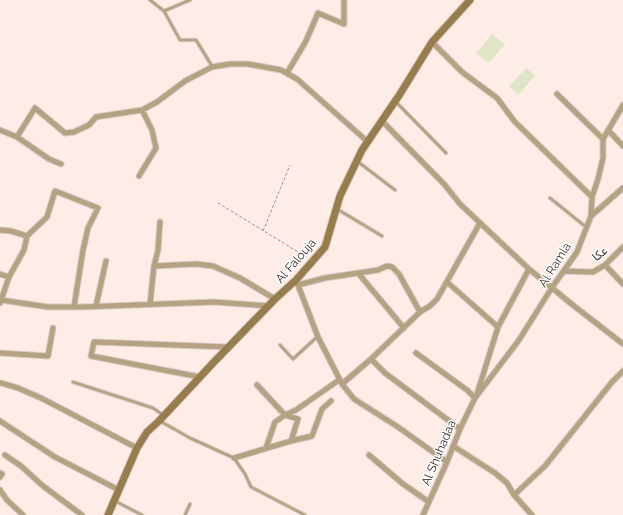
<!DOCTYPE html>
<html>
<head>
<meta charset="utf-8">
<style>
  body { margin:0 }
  canvas { display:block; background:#feede6 }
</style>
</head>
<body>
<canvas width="623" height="515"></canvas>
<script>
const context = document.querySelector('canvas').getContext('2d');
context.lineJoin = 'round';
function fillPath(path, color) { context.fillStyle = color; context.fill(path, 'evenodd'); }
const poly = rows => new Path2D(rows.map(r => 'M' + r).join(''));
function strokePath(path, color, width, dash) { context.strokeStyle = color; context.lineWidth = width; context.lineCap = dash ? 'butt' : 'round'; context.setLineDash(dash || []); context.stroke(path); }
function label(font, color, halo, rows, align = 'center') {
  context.font = font + ' Raleway,"Noto Sans Arabic",sans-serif'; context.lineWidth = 3; context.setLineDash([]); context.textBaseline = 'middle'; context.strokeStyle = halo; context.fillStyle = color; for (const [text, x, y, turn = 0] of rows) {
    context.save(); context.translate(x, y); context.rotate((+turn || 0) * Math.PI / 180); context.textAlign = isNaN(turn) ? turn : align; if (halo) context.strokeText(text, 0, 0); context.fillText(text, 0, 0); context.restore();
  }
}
const green = poly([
  [492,34,505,44,489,63,476,54],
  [526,68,535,76,518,95,509,86]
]);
const path = poly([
  [218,203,308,258],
  [263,231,290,165]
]);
const service = poly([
  [150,0,164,11,180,40,196,40,212,66],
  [164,11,190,0],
  [396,102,446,153],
  [357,161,395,190],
  [550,198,586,227],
  [337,209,382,236],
  [280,345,293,359,317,337],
  [73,382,153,408,163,415],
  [160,421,190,438,234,458,245,474,251,487,305,515],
  [115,501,142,515],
  [185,515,190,504]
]);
const minor = poly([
  [432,42,462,72,497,98,515,122,592,197],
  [287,73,306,41,318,13,344,24,344,0],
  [557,94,603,139],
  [382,121,444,184,460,204,529,269,574,306,623,344],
  [0,130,17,137,35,108,65,133,74,132,89,125,96,117,142,110,157,102,185,81,212,67,230,64,248,64,281,70,297,79,368,142],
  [608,130,623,146],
  [17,137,49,159,61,164],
  [139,176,156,148,152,130,142,110],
  [591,216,623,188],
  [0,230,11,231,27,236],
  [605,265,623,284],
  [154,266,196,264,213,266,240,278,275,299],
  [564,271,593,272,605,265,623,247],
  [358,273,404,328],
  [0,274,9,277],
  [296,280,298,285,325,278,378,270,387,266,392,267,399,274,420,312,430,306,437,299,480,223],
  [447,282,498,327],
  [298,285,318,337,342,384,371,359],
  [1,300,48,307,82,307,214,302,269,306],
  [0,303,9,277,24,250,27,236,47,217,55,191,98,208,88,228,83,250,74,307],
  [150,304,154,266,158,250,160,222],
  [96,306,106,261],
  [420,312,371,359,385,373,460,429],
  [0,353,48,356,53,328],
  [416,353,467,390,475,398],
  [200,377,91,356,94,342,228,347],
  [1,383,18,388,41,398,137,448],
  [342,384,354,399,398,427,447,462],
  [257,385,285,415,298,419,291,441,312,436,322,409,331,401],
  [477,394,498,327,529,269],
  [0,421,55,457,119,490],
  [453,446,495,473,507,483,514,495,532,515],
  [266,448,275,422,285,415,296,410,339,380],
  [5,455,21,466,43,486,82,515],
  [369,455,403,484,429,502],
  [234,458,291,441],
  [0,473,2,474,0,477],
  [0,490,7,500,23,515],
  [514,495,545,466,612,382,623,371],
  [423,515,447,462,460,429,475,398,519,340,551,289,577,252,591,216,592,197,598,179,603,158,603,139,623,105]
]);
const secondary = poly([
  [108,515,137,448,147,432,159,421,214,362,275,299,296,280,325,247,340,196,362,150,400,94,432,42,470,0]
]);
const streetNames = [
  ["عكا",600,254,-39],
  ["Al Falouja",296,261,-49],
  ["Al Ramla",555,265,-58],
  ["Al Shuhadaa",439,453,-67]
];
fillPath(green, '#dfe5c7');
strokePath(service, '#dacac4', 4.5);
strokePath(minor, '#dacac4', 7);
strokePath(secondary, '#dacac4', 9);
strokePath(path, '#9c8e89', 1, [3, 2]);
strokePath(service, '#b5a283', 2.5);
strokePath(minor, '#b5a283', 5);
strokePath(secondary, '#977c4c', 7);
label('12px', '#372d29', '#fefefe', streetNames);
</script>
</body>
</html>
